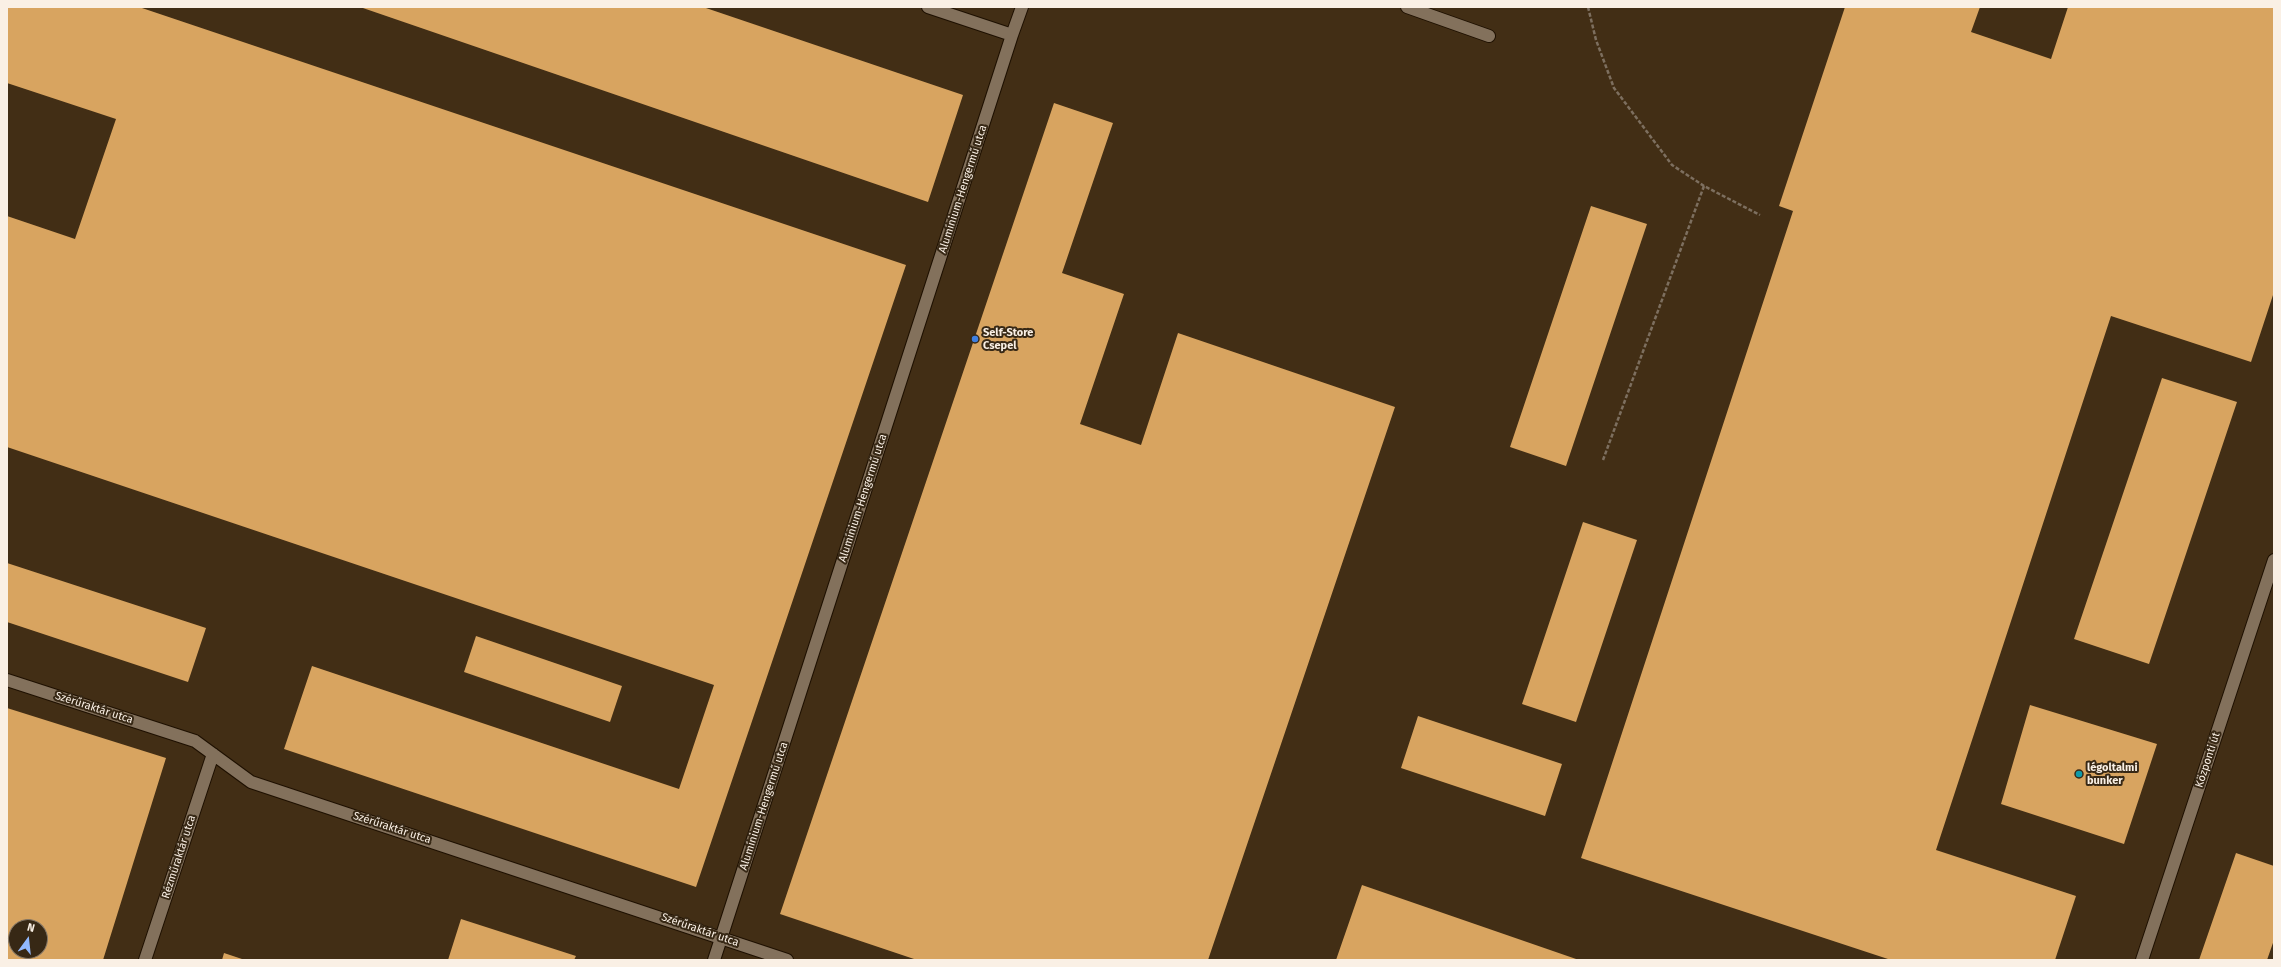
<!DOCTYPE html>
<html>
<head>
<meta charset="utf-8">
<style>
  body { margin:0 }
  #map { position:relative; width:2281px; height:967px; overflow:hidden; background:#372815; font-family:"Fira Sans",sans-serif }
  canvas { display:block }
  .frame { position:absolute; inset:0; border:8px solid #faf0e5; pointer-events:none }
  .north { position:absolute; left:8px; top:919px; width:40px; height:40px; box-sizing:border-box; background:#372815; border:1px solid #857868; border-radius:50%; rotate:15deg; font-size:11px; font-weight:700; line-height:16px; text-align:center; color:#faf0e5 }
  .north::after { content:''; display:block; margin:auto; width:14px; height:18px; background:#91b8fd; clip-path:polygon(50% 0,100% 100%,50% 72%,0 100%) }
</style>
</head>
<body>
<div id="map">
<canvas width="2281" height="967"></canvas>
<div class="frame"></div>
<div class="north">N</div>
</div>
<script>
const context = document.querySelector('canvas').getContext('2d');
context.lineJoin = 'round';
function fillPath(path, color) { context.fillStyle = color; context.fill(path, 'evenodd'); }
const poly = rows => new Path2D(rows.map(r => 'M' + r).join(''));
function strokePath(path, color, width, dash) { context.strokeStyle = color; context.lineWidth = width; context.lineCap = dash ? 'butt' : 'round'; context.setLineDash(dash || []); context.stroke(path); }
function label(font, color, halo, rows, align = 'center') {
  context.font = font + ' "Fira Sans",sans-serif'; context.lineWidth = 4; context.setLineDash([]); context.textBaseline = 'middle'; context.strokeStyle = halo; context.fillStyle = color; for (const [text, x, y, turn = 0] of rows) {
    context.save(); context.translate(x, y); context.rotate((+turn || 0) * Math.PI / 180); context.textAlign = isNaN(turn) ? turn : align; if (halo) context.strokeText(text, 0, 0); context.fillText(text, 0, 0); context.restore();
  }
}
const built = poly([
  [7,7,2274,7,2274,960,7,960],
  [16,927,40,927,40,951,16,951]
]);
const building = poly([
  [7,7,139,7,906,265,696,887,284,749,312,666,679,789,714,685,7,447,7,216,75,239,116,119,7,83],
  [360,7,703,7,963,95,928,202],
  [1845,7,1980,7,1971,32,2051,59,2068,7,2274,7,2274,292,2251,362,2111,316,1936,850,2076,896,2055,960,1891,960,1581,858,1793,211,1779,206],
  [1054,103,1113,123,1062,273,1124,294,1080,424,1141,445,1178,333,1395,407,1208,960,917,960,780,914],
  [1591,206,1647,224,1566,466,1510,447],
  [2162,378,2237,402,2149,664,2074,639],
  [1583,522,1637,540,1576,722,1522,704],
  [7,563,206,628,188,682,7,622],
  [476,636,622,686,610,722,464,672],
  [2030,705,2157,744,2124,844,2001,804],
  [7,708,166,758,103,960,7,960],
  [16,927,40,927,40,951,16,951],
  [1418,716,1562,764,1545,816,1401,768],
  [2236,853,2274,866,2274,940,2267,960,2199,960],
  [1362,885,1579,960,1336,960],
  [461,919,576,956,574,960,448,960],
  [224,953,245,960,222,960]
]);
const path = poly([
  [1588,7,1596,40,1614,88,1672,165,1704,186,1760,215],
  [1603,460,1704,186]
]);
const minor = poly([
  [928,7,1012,35,1022,7],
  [1407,7,1489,36],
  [7,680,195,741,251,782,787,960],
  [145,960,213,754],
  [714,960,1012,35],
  [2142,960,2274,560]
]);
const markers = [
  [975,339,4,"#3f7fe0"],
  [2079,774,4,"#0f9aa8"]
];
const streetNames = [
  ["Alumínium-Hengermű utca",963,189,-72],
  ["Alumínium-Hengermű utca",863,498,-72],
  ["Szérűraktár utca",94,708,18],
  ["Központi út",2208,760,-72],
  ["Alumínium-Hengermű utca",764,806,-72],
  ["Szérűraktár utca",392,828,18],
  ["Rézműraktár utca",179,857,-72],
  ["Szérűraktár utca",700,930,19]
];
const poiNames = [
  ["Self-Store",983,333],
  ["Csepel",983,346],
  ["légoltalmi",2087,768],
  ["bunker",2087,781]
];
fillPath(built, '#422e15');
fillPath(building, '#d8a460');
strokePath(minor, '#1e1001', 14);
strokePath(path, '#7d6f5f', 2.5, [4, 2]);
strokePath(minor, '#83715c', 12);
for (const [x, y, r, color] of markers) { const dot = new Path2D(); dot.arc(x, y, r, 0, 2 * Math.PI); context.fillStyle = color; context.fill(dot); strokePath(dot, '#372815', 1.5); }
label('11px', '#faf0e5', '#372815', streetNames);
label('bold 11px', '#faf0e5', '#372815', poiNames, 'left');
</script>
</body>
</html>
